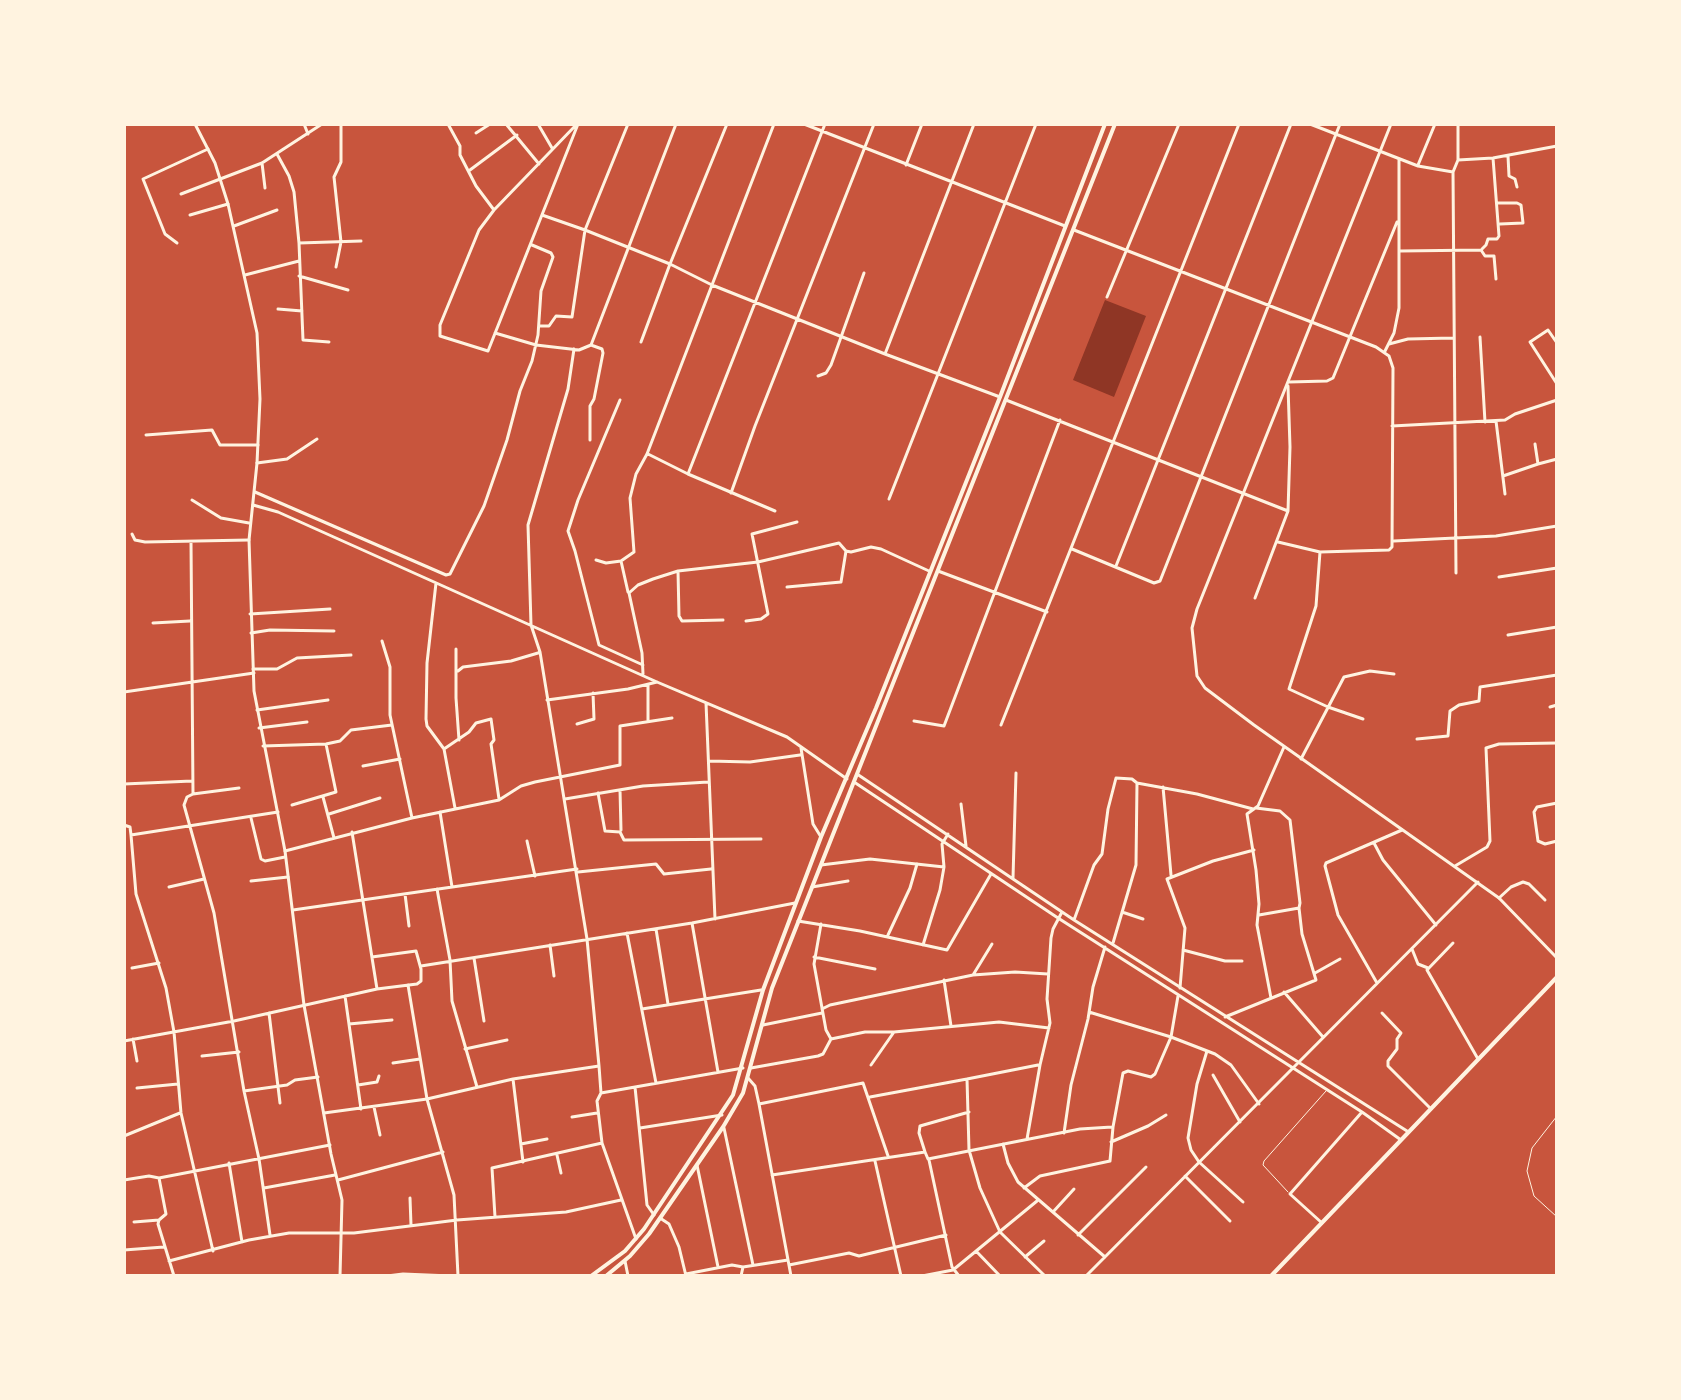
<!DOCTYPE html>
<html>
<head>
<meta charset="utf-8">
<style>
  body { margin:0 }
  #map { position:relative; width:1681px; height:1400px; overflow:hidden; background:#c8553d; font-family:Karla,sans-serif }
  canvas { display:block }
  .frame { position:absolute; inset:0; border:126px solid #fff3e0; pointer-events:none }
</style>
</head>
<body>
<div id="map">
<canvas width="1681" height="1400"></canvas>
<div class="frame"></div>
</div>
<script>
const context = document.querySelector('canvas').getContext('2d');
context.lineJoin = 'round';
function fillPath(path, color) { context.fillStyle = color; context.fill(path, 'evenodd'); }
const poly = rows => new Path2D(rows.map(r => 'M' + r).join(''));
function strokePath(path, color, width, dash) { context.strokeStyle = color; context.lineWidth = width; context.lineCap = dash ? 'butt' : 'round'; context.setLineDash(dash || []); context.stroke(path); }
const water = poly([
  [1105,300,1146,316,1114,397,1073,380]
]);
const service = poly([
  [1557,1116,1532,1148,1527,1171,1534,1196,1557,1217],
  [1288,1192,1263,1165,1264,1161,1326,1091]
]);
const minor = poly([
  [304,124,308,134],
  [448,124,460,146,460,155,476,186,494,210],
  [506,124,539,164],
  [538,124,552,148],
  [577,124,494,210,479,230,440,325,440,336,488,351,578,124],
  [774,124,712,285,885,354,1000,397],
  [804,124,1065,226],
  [1310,124,1418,166,1453,172],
  [476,133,490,124],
  [277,154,289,176,294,192,299,243,303,340,329,342],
  [1508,156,1509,176,1515,179,1517,187],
  [1458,160,1493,158,1557,146],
  [262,163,265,188],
  [906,165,922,124],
  [1418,165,1435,124],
  [470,170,517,135],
  [181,194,262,163,322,124],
  [1498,203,1517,203,1521,205,1523,223,1500,224],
  [190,215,228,204],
  [542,215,585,230,670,264,641,342],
  [234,226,277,210],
  [1074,230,1376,347,1389,356,1393,368,1392,547,1389,550,1320,552,1278,542],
  [177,243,165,234,143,179,208,149],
  [299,243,361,241],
  [1482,249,1486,245,1488,239,1497,239,1499,236,1493,158],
  [1400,251,1481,250,1485,256,1494,256,1496,279],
  [336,267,341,242,334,177,341,162,341,124],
  [245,275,299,261],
  [299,276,348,290],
  [1107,297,1179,124],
  [278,309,302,311],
  [540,326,549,326,556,316,572,317,585,230,628,124],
  [495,333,536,345,579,350,591,345,676,124],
  [1480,337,1485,422],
  [1557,343,1548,330,1530,342,1557,384],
  [1389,344,1408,339,1453,338],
  [574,349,568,389,528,525,531,625,540,652,587,939,599,1066,601,1093,597,1101,602,1143,636,1239],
  [1385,351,1394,333,1399,308,1399,159],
  [885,354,974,124],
  [818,376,826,373,831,365,864,273],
  [1289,382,1327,381,1333,378,1397,222],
  [620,400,578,500,568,531,575,551,599,645,643,665],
  [1006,400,1288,511],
  [1496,421,1505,494],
  [1392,426,1505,420,1515,414,1557,400],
  [146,435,212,430,220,445,258,445],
  [590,440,590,406,594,399,603,353,602,349,591,345],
  [648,454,688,474,825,124],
  [257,463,287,459,317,439],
  [1538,464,1557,459],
  [688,474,775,511],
  [1503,476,1538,464,1535,444],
  [255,492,446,575,450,574,484,506,507,440,520,391,532,361,538,335,541,291,553,257,551,253,532,245],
  [731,493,755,426,874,124],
  [889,499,1036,124],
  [192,500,221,518,249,523],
  [253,505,278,512,657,682,787,737,847,779],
  [132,534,135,540,145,542,249,540],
  [1394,541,1496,536,1557,526],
  [191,542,193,794,187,797,184,805,214,913,244,1091,259,1159,270,1235],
  [1072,549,1154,583,1160,581,1340,124],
  [1320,552,1316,606,1289,689,1328,707,1363,719],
  [596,560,606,563,621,561,634,552,630,498,636,474,647,454,712,285,670,264,727,124],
  [621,561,628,592],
  [1116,566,1291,124],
  [678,571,679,616,682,621,723,620],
  [938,571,1047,612],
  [1456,573,1453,172,1458,160,1458,124],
  [1499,577,1557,568],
  [436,583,427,663,426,719,427,726,444,749,455,808],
  [787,587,841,582,846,551],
  [1255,598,1288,511,1290,447,1288,386],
  [250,614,330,609],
  [746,621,761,619,768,614,752,534,797,522],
  [153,623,190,621],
  [251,633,270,630,334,631],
  [1508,635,1557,627],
  [382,641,390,667,390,715,412,818],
  [456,649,456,698,459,740],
  [253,669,277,669,297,658,351,655],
  [458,671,463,667,511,661,538,653],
  [643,674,642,653,629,593,638,585,653,579,678,571,758,562,839,543,846,551,851,552,871,547,881,549,929,571],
  [648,685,648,721],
  [124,692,254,673],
  [547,700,628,689,657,682],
  [706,703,715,919],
  [1550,707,1557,705],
  [257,710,328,700],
  [914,721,944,726,1060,420],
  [577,724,594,719,593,693],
  [1001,725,1239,124],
  [259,728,307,722],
  [1417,739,1448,736,1450,711,1459,705,1479,701,1480,687,1557,675],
  [263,746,326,744,340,741,351,730,392,725],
  [801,748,813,824,821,837],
  [444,749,469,732,476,723,491,719,494,740,491,744,499,799],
  [1301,759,1344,677,1370,671,1394,674],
  [709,761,750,762,800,755],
  [363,766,400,759],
  [857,774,1074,920,1407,1131],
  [854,782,1058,918,1362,1112,1401,1140],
  [124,784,192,781],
  [1163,787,1171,875],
  [620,790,621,830],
  [598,793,605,831,620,832,624,840,761,839],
  [193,794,239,788],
  [323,797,334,838],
  [565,799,643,786,708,782],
  [1557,803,1537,807,1534,812,1538,841,1545,844,1557,841],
  [961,804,966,846],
  [292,805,336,792,326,744],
  [1256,808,1280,811,1290,820,1300,903,1299,908,1259,915],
  [440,812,452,887],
  [329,814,380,798],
  [251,818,261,859,265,861,285,857],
  [124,825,130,827,131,835,278,812],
  [352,832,377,989],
  [131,835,136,894,166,988,174,1032,181,1113,213,1251],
  [527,841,535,876],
  [1374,843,1383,860,1436,925],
  [285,851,412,818,499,800,521,786,535,782,620,765,620,726,672,718],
  [821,865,870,859,944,867],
  [1455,866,1487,847,1490,841,1486,748,1499,744,1557,743],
  [578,872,656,864,664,874,711,869],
  [1013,878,1016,773],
  [251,881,288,877],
  [169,887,204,879],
  [812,887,848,881],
  [437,889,450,960,452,1001,477,1087],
  [405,894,409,926],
  [1499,898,1511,887,1523,882,1529,884,1545,900],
  [293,910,577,869],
  [1122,912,1143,919],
  [1074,920,1094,865,1102,854,1108,809,1116,778,1132,779,1137,783,1197,794,1253,809],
  [798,921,860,931,947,950,991,874],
  [692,923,718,1072],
  [821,924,814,964,826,1030,831,1039],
  [656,929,668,1004],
  [627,933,656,1083],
  [888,935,910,888,917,864],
  [1113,943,1136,865,1137,783],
  [1453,943,1427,970,1478,1059],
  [550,945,554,976],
  [923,945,940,890,944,867,942,844,948,834],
  [1412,949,1418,964,1428,968],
  [1183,950,1225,961,1242,961],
  [814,957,875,969],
  [474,958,484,1021],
  [421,966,692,923,795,903],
  [132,968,159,963],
  [1315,973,1340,959],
  [973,975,992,944],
  [944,980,951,1026],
  [1377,983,1338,915,1325,866,1326,863,1402,830],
  [408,985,427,1099,454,1195,458,1276],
  [1180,988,1185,928,1167,879,1213,861,1254,850],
  [1284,992,1323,1037],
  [345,996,361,1109],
  [1271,998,1257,925,1259,904,1256,870,1247,814,1258,806,1284,747],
  [642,1009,761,990],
  [822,1009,830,1005,973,975,1015,972,1048,974],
  [1089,1012,1171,1037,1215,1054,1231,1065,1259,1104],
  [269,1013,280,1103],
  [1382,1013,1401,1033,1397,1039,1397,1049,1388,1061,1388,1066,1431,1109],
  [1225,1017,1316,980,1302,934,1299,908],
  [349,1024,392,1020],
  [763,1025,822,1013],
  [133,1039,137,1061],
  [124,1041,234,1021,377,989,417,984,421,981,421,969,416,951,372,957],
  [465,1049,507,1040],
  [1207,1051,1197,1084,1188,1138,1191,1150,1199,1162,1243,1202],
  [202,1056,239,1052],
  [393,1063,420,1059],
  [871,1065,894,1032],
  [751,1068,818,1056,823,1054,831,1039,865,1032,894,1032,999,1022,1049,1028],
  [1213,1075,1240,1122],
  [748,1078,755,1086,759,1104,791,1276],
  [513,1079,523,1162],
  [967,1079,1038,1065],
  [358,1085,377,1082,379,1076],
  [635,1087,647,1205,654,1215],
  [137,1088,178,1084],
  [244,1091,287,1085,295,1080,318,1077],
  [601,1093,743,1068],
  [870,1097,967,1079,969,1150,980,1188,1000,1232,1045,1276],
  [759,1104,863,1083,888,1156],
  [374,1107,380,1135],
  [324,1113,427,1099,513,1079,599,1066],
  [572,1117,597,1113],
  [640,1128,722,1115],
  [724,1128,753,1265],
  [1064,1133,1071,1085,1088,1019,1093,987,1105,947],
  [124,1136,180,1113],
  [1027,1139,1040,1065,1050,1023,1047,999,1051,938,1053,929,1062,912],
  [1111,1142,1148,1126,1166,1115],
  [521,1144,547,1139],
  [1003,1144,1008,1163,1018,1182,1105,1257],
  [925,1152,919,1133,920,1126,969,1112],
  [557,1155,561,1173],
  [929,1160,952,1267,959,1276],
  [875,1161,901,1276],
  [229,1163,242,1242],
  [697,1165,718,1267],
  [772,1175,925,1152,928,1159,1080,1129,1112,1127],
  [1185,1176,1230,1221],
  [159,1178,166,1214,159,1220,158,1224,174,1276],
  [124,1180,149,1176,159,1178,330,1145],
  [338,1180,443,1152],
  [264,1188,335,1175],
  [1024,1188,1040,1176,1110,1161,1113,1127,1123,1073,1128,1071,1151,1077,1155,1074,1171,1037,1178,996],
  [410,1198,411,1225],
  [1053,1212,1074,1189],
  [495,1217,492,1168,602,1143],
  [660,1218,669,1224,679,1247,686,1276],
  [134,1222,159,1220],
  [1322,1223,1290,1194,1362,1112],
  [1078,1235,1146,1167],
  [124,1250,164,1247],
  [976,1251,1000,1276],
  [1025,1257,1044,1241],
  [169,1261,249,1240,289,1233,354,1233,457,1220,566,1212,621,1200],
  [625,1261,628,1276],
  [789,1265,849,1253,859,1256,946,1235],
  [686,1274,732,1265,743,1267],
  [387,1276,403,1274,451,1276],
  [741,1276,743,1267,788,1260],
  [922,1276,953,1270,1037,1201],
  [1086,1276,1478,882]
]);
const tertiary = poly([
  [195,124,215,163,228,204,257,333,260,399,257,463,249,540,254,691,285,851,304,1005,331,1154,342,1200,340,1276],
  [1391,124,1197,609,1192,628,1197,676,1205,688,1254,725,1499,898,1557,958]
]);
const secondary = poly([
  [1271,1276,1557,977]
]);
const primary = poly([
  [591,1276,625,1251,644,1229,733,1095,763,990,821,837,876,708,1000,397,1105,124],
  [606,1276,630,1256,649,1234,723,1127,743,1093,772,988,1115,124]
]);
fillPath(water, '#8f3625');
strokePath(service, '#fff3e0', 1);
strokePath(minor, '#fff3e0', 3);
strokePath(tertiary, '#fff3e0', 3);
strokePath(secondary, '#fff3e0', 4);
strokePath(primary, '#fff3e0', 4);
</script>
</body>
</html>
